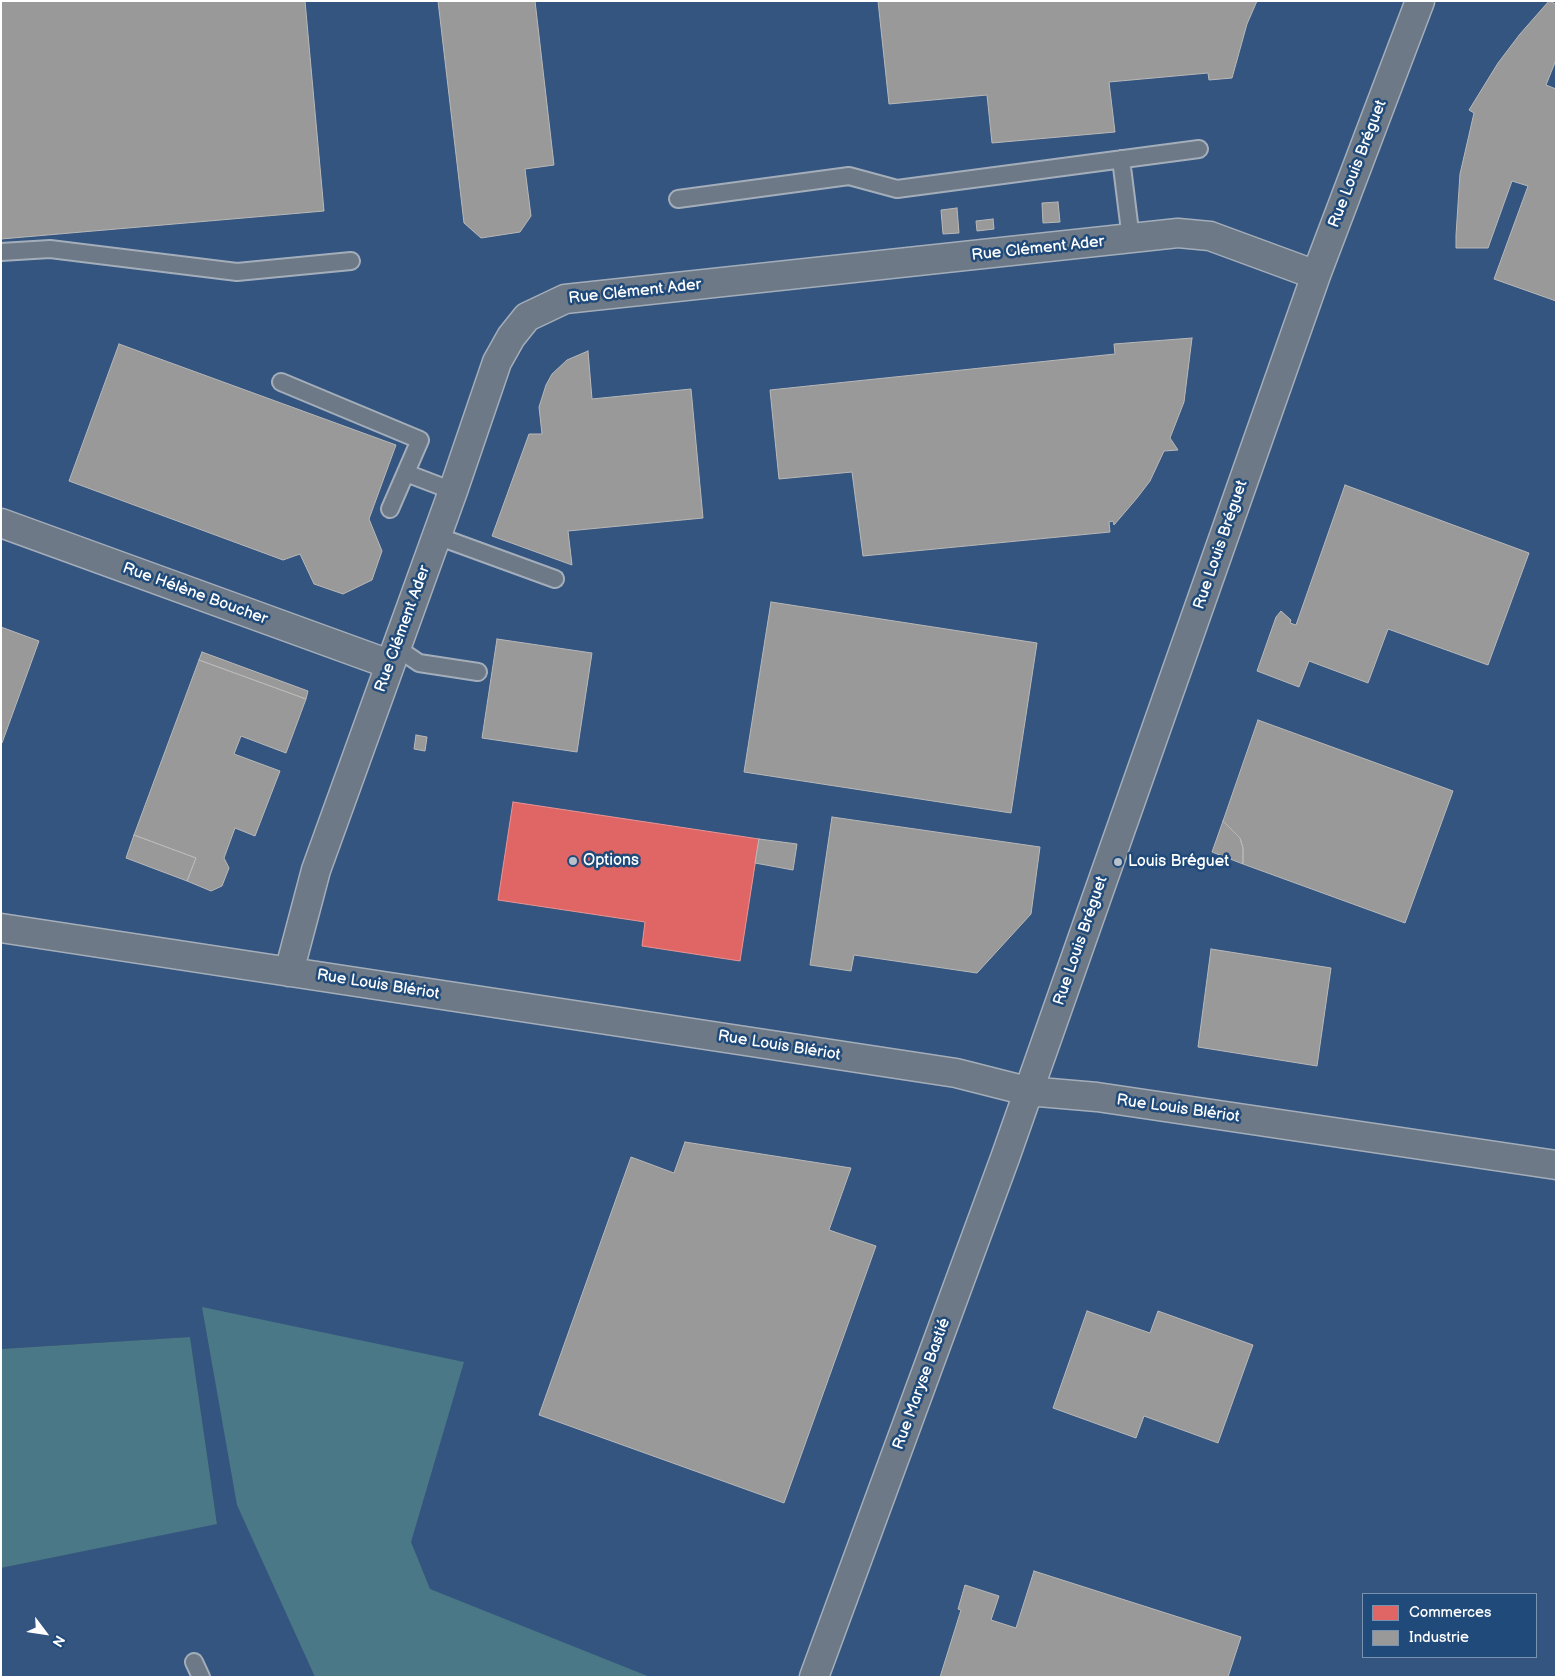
<!DOCTYPE html>
<html>
<head>
<meta charset="utf-8">
<style>
  body { margin:0 }
  #map { position:relative; width:1557px; height:1678px; overflow:hidden; background:#344b65; font-family:"Balsamiq Sans",sans-serif }
  canvas { display:block }
  .frame { position:absolute; inset:0; border:2px solid #fff; pointer-events:none }
  .legend { position:absolute; left:1362px; top:1593px; width:175px; height:65px; box-sizing:border-box; background:#1f4a7a; border:1px solid #7992af; margin:0; padding:6px 9px; list-style:none; font-size:15px; color:#fff }
  .legend li { display:flex; align-items:center; gap:10px; height:25px }
  .legend b { width:25px; border:1px solid #7992af }
  .north { position:absolute; left:20px; top:1608px; width:50px; height:50px; -webkit-text-stroke:4px #1f4a7a; paint-order:stroke; rotate:121deg; font-size:14px; font-weight:700; line-height:20px; text-align:center; color:#fff }
  .north::after { content:''; display:block; margin:auto; width:18px; height:22px; background:#fff; clip-path:polygon(50% 0,100% 100%,50% 72%,0 100%) }
</style>
</head>
<body>
<div id="map">
<canvas width="1557" height="1678"></canvas>
<div class="frame"></div>
<ul class="legend">
<li><b style="height:14px;background:#e06666"></b>Commerces</li>
<li><b style="height:14px;background:#999"></b>Industrie</li>
</ul>
<div class="north">N</div>
</div>
<script>
const context = document.querySelector('canvas').getContext('2d');
context.lineJoin = 'round';
function fillPath(path, color) { context.fillStyle = color; context.fill(path, 'evenodd'); }
const poly = rows => new Path2D(rows.map(r => 'M' + r).join(''));
function strokePath(path, color, width, dash) { context.strokeStyle = color; context.lineWidth = width; context.lineCap = dash ? 'butt' : 'round'; context.setLineDash(dash || []); context.stroke(path); }
function label(font, color, halo, rows, align = 'center') {
  context.font = font + ' "Balsamiq Sans",sans-serif'; context.lineWidth = 5; context.setLineDash([]); context.textBaseline = 'middle'; context.strokeStyle = halo; context.fillStyle = color; for (const [text, x, y, turn = 0] of rows) {
    context.save(); context.translate(x, y); context.rotate((+turn || 0) * Math.PI / 180); context.textAlign = isNaN(turn) ? turn : align; if (halo) context.strokeText(text, 0, 0); context.fillText(text, 0, 0); context.restore();
  }
}
const built = poly([
  [1,1,1556,1,1556,1677,1,1677,1,1568,217,1523,190,1337,1,1349],
  [1363,1594,1536,1594,1536,1657,1363,1657]
]);
const green = poly([
  [202,1307,464,1362,411,1542,430,1589,650,1677,315,1677,237,1505],
  [190,1337,217,1524,1,1568,1,1349]
]);
const shops = poly([
  [513,802,759,839,740,961,642,946,645,922,498,900,513,802]
]);
const industry = poly([
  [1,1,305,1,324,211,1,239,1,1],
  [438,1,535,1,554,165,525,169,531,216,520,232,481,238,464,223,438,1],
  [878,1,1257,1,1247,24,1232,78,1209,80,1208,73,1109,82,1115,132,992,143,987,95,889,104,878,1],
  [1549,1,1556,4,1556,60,1546,85,1556,89,1556,301,1494,279,1528,186,1512,181,1488,248,1456,248,1456,235,1460,174,1474,113,1469,110,1498,63,1520,34,1549,1],
  [1058,202,1060,222,1043,223,1042,203,1058,202],
  [957,208,959,233,943,234,941,210,957,208],
  [993,219,994,229,977,231,976,221,993,219],
  [1192,338,1184,402,1170,438,1178,450,1164,451,1150,481,1137,498,1114,525,1113,521,1109,522,1110,532,863,556,852,472,779,479,770,390,1115,354,1114,344,1192,338],
  [119,344,396,445,369,519,382,551,372,580,343,594,314,584,300,554,283,560,69,481,119,344],
  [588,351,592,399,691,389,703,518,568,531,572,565,492,536,529,434,542,434,539,407,546,385,552,374,567,360,588,351],
  [1345,485,1529,553,1488,665,1388,629,1368,683,1309,661,1299,687,1257,671,1276,617,1281,611,1291,620,1290,623,1296,625,1345,485],
  [771,602,1037,643,1011,813,744,772,771,602],
  [1,627,39,641,2,743,1,743,1,627],
  [497,639,592,653,577,752,482,738,497,639],
  [202,652,308,691,306,699,199,660,202,652],
  [199,660,306,699,286,753,241,736,234,754,280,771,255,836,235,828,224,858,229,868,222,886,211,891,187,881,196,858,134,835,199,660],
  [1258,720,1453,791,1405,923,1243,864,1243,848,1240,838,1223,821,1258,720],
  [416,735,427,737,425,751,414,749,416,735],
  [832,817,1040,847,1031,914,977,973,854,955,851,971,810,965,832,817],
  [1223,821,1240,838,1243,848,1243,864,1212,852,1223,821],
  [134,835,196,858,187,881,126,858,134,835],
  [759,839,797,844,793,870,755,863,759,839],
  [1211,949,1331,968,1317,1066,1198,1047,1211,949],
  [685,1142,851,1168,829,1230,876,1246,784,1503,539,1415,631,1157,674,1173,685,1142],
  [1087,1311,1150,1333,1158,1311,1253,1345,1218,1443,1144,1416,1136,1438,1053,1408,1087,1311],
  [1034,1571,1241,1637,1228,1677,940,1677,961,1610,958,1609,965,1585,999,1596,991,1620,1016,1628,1034,1571]
]);
const lane = poly([
  [1121,159,1131,239],
  [678,199,849,176,897,189,1199,149],
  [1,252,50,249,237,272,351,261],
  [281,382,420,440,390,509],
  [406,473,453,491],
  [437,536,555,579],
  [397,648,419,663,478,672],
  [194,1662,201,1677]
]);
const street = poly([
  [1,523,389,664],
  [1,928,956,1073,1027,1091,1097,1097,1556,1165],
  [289,972,316,870,453,491,497,362,511,337,527,317,565,299,1178,233,1210,236,1316,275],
  [814,1677,1005,1158,1316,275,1420,1]
]);
const markers = [
  [573,861,5,"#b8c0c9"],
  [1118,862,5,"#b8c0c9"]
];
const streetNames = [
  ["Rue Louis Bréguet",1358,164,-69],
  ["Rue Clément Ader",1038,249,-6],
  ["Rue Clément Ader",635,292,-6],
  ["Rue Louis Bréguet",1221,545,-71],
  ["Rue Hélène Boucher",195,594,20],
  ["Rue Clément Ader",403,629,-70],
  ["Rue Louis Bréguet",1081,941,-71],
  ["Rue Louis Blériot",378,985,9],
  ["Rue Louis Blériot",779,1046,9],
  ["Rue Louis Blériot",1178,1109,8],
  ["Rue Maryse Bastié",922,1384,-70]
];
const poiNames = [
  ["Options",583,861],
  ["Louis Bréguet",1128,862]
];
fillPath(built, '#345580');
fillPath(green, '#4a7886');
fillPath(shops, '#e06666');
strokePath(shops, '#e99494', 1);
fillPath(industry, '#999');
strokePath(industry, '#b8b8b8', 1);
strokePath(lane, '#a4aeba', 20);
strokePath(street, '#a4aeba', 31);
strokePath(lane, '#6d7986', 16);
strokePath(street, '#6d7986', 28);
for (const [x, y, r, color] of markers) { const dot = new Path2D(); dot.arc(x, y, r, 0, 2 * Math.PI); context.fillStyle = color; context.fill(dot); strokePath(dot, '#1f4a7a', 2); }
label('16px', '#fff', '#1f4a7a', streetNames);
label('16px', '#fff', '#1f4a7a', poiNames, 'left');
</script>
</body>
</html>
